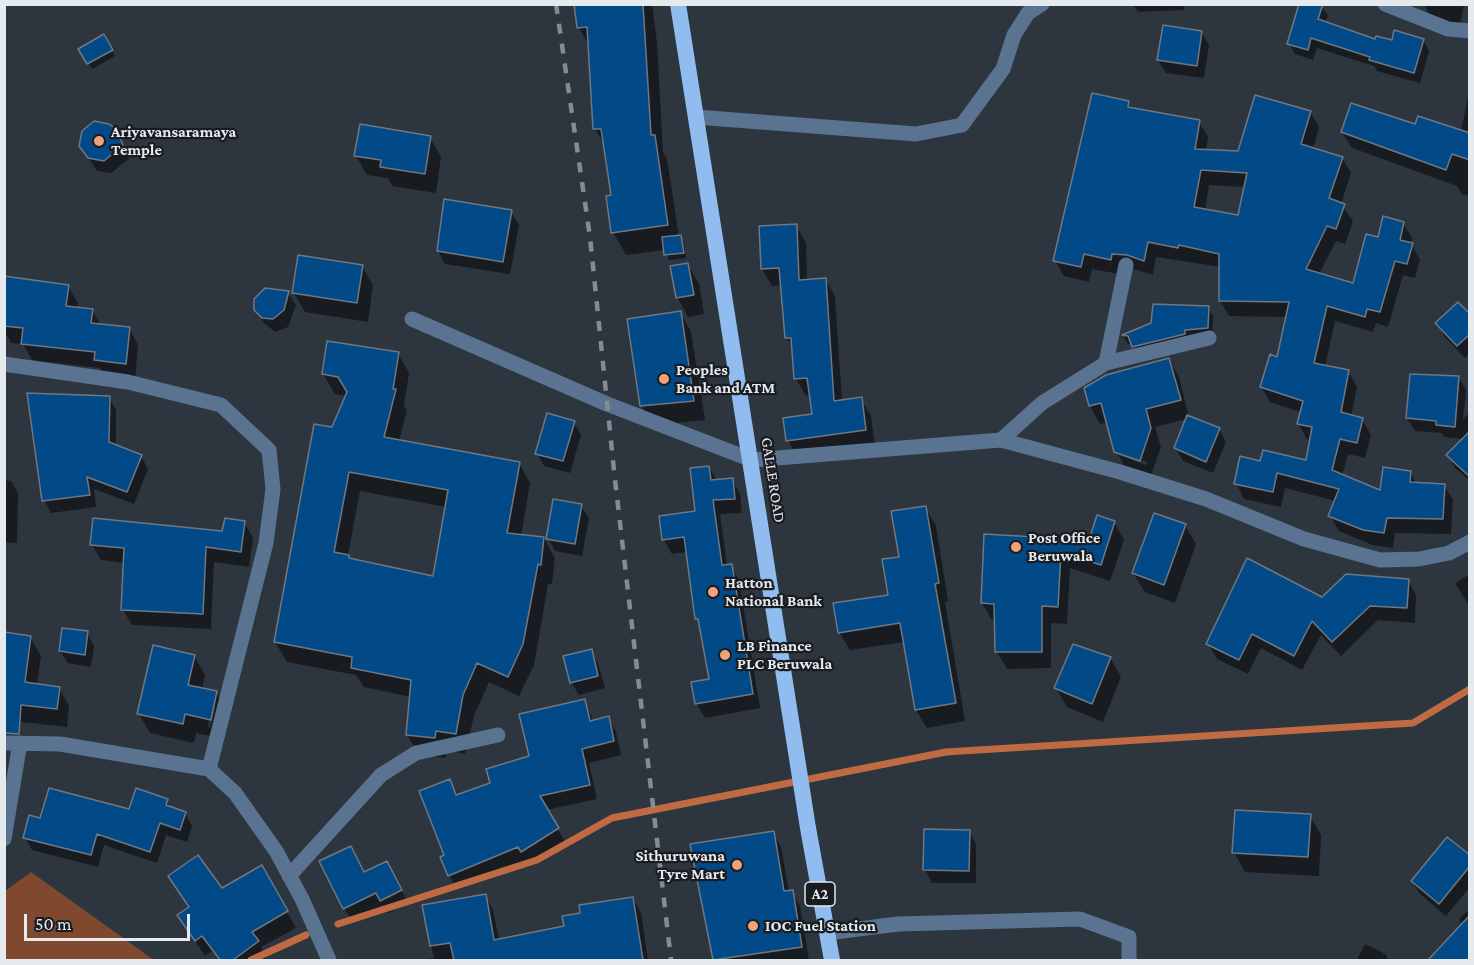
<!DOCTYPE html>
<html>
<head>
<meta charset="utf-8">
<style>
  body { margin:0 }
  #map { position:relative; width:1474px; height:965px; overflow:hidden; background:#2d353e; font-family:"Crimson Pro",serif }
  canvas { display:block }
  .frame { position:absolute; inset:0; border:6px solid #e5eaef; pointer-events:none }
  .scale { position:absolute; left:24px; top:914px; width:166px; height:27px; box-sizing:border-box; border:3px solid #e5eaef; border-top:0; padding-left:8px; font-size:18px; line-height:21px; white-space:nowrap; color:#e5eaef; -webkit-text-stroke:4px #191c20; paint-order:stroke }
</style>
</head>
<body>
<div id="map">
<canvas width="1474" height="965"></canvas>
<div class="frame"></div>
<div class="scale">50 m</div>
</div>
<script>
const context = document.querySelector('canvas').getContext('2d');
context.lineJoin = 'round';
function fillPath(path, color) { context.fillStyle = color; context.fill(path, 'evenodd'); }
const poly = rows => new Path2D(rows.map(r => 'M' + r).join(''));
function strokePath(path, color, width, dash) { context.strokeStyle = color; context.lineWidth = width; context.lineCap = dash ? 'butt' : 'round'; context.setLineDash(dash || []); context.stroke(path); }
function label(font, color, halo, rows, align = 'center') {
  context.font = font + ' "Crimson Pro",serif'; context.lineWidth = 4.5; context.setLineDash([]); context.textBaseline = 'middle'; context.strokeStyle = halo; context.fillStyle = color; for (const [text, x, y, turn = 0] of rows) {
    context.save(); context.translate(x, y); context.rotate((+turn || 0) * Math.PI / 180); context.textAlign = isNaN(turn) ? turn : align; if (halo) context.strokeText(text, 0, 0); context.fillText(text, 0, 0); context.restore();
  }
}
const green = poly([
  [31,872,154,960,5,960,5,891]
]);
const shadow = poly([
  [576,4,652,4,657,43,663,152,667,159,679,237,684,243,686,258,669,260,665,250,626,255,613,232,612,197,605,146,595,129,590,47,579,28],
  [1133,4,1184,4,1184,10,1138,12],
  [1424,4,1464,4,1460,25,1431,19],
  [1322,6,1328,16,1325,23,1376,41,1423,40,1429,51,1420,83,1377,71,1374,66,1317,48,1313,60,1295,54,1289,43],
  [1201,32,1209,45,1204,78,1166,73,1158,60],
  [103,36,115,56,92,69,80,49],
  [1470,87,1470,196,1462,194,1457,186,1352,148,1342,132,1416,126,1461,132],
  [1128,102,1132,109,1199,122,1208,137,1206,151,1240,153,1310,112,1319,127,1313,149,1342,158,1351,173,1341,204,1353,221,1345,244,1336,241,1319,274,1354,285,1379,239,1403,223,1412,238,1411,244,1420,260,1415,278,1403,275,1388,327,1376,323,1373,332,1335,321,1325,367,1348,371,1357,387,1351,417,1362,419,1371,435,1365,458,1348,454,1342,476,1381,492,1410,472,1417,484,1444,485,1453,500,1451,534,1395,533,1393,548,1372,545,1339,531,1330,516,1336,501,1285,488,1281,507,1244,499,1236,483,1261,463,1307,461,1311,440,1307,439,1298,423,1301,412,1270,402,1261,387,1278,359,1287,317,1229,316,1220,301,1221,267,1156,257,1153,275,1137,270,1120,269,1119,274,1092,269,1089,282,1064,276,1055,261],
  [1209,185,1246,187,1239,217,1205,211],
  [430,138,441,157,436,193,392,186,388,178,367,175,356,156],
  [122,144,129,159,111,173,97,171,81,146],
  [511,212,519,225,510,274,445,264,438,251],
  [796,226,806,243,807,281,825,279,835,296,842,401,861,399,871,416,875,447,797,457,788,440,814,415,811,395,806,396,796,379,794,350,787,338,782,285,772,286,762,269],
  [688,265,699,284,704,314,688,317,677,297],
  [362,266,373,285,368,322,305,312,294,293],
  [4,278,68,286,78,303,77,308,92,310,101,325,129,328,138,345,135,380,105,377,100,368,32,360,23,344,11,343,4,331],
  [266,289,288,293,296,305,288,327,275,332,264,323,256,310,258,295],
  [1208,308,1213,316,1212,336,1138,354,1133,344,1128,344,1124,337,1153,324],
  [680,312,691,332,705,420,653,425,642,406,629,320],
  [1470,317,1470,353,1465,358,1444,336,1437,323],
  [398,353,409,373,404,406,407,410,399,441,519,463,530,483,521,536,544,538,555,558,552,584,548,584,534,665,519,696,489,682,474,716,465,754,446,750,446,758,419,755,407,735,411,697,364,687,356,675,287,662,275,642,333,429,347,396,335,394,323,374],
  [360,491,446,507,434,578,350,560,348,555],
  [1169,359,1179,377,1189,417,1219,429,1226,442,1213,473,1183,461,1175,448,1187,419,1155,427,1161,447,1150,478,1126,469,1116,451,1108,422,1100,424,1090,406,1086,389],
  [1119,452,1147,462,1146,465,1119,455],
  [1459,378,1466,390,1463,419,1470,412,1470,481,1455,468,1448,455,1463,439,1444,437,1442,433,1415,431,1407,418],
  [109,398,116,410,116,446,141,456,148,469,134,504,94,489,96,507,51,513,44,500],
  [574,423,581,435,570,473,544,466,537,453],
  [709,467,717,481,732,480,740,494,742,513,720,514,727,566,731,566,739,580,760,708,705,718,696,703,711,681,700,625,697,618,687,552,672,554,664,540,696,513],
  [4,480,11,481,18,493,17,543,4,542],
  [581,506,589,518,582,556,555,551,548,538],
  [925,507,936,526,948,601,945,602,965,721,927,728,916,710,904,642,850,650,839,632,890,596,901,558],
  [244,522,253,538,249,567,214,562,211,629,132,625,123,610,125,563,101,560,92,545,224,533],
  [1114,522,1124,540,1110,581,1070,568,1067,624,1051,623,1051,668,1007,669,997,652,996,620,992,620,982,603,985,536,1090,542],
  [1185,525,1196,544,1175,603,1145,592,1133,573],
  [1470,574,1470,607,1455,583],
  [1408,580,1416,595,1415,623,1378,620,1341,656,1321,635,1302,670,1261,648,1248,674,1217,659,1208,644,1322,599],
  [87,633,94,646,91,667,68,663,60,651],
  [30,637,41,656,37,685,59,688,69,706,67,727,4,720],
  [591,651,598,663,605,688,579,695,571,682],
  [194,656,205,675,202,689,216,692,227,712,221,738,196,733,194,743,150,733,139,714],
  [212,707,215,707,210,727,208,727],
  [1110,658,1121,677,1103,722,1067,707,1056,688],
  [584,700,594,722,608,718,616,732,621,755,589,763,597,799,546,810,566,843,530,865,527,860,457,889,449,875,446,856,449,781,458,796,492,784,531,758],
  [167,800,171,809,185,813,192,826,187,842,166,835,157,863,104,845,98,867,32,850,25,838,41,820,130,811],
  [1310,816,1321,835,1319,876,1245,872,1234,852],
  [969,831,976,844,976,883,932,883,925,870],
  [773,832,781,847,789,892,792,892,800,906,809,960,714,960,692,845],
  [1470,857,1470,887,1446,916,1420,894,1412,882],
  [262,867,296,928,261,947,267,958,263,960,219,960,212,951,205,956,179,916,190,908,170,877,221,890],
  [365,874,394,876,408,903,388,913,384,905,352,921,344,908],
  [485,895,493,910,499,940,565,927,582,914,633,898,641,913,648,960,416,960,434,958,423,907],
  [1470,909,1470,960,1439,960,1436,954,1462,925,1459,919],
  [1365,944,1385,954,1389,960,1357,960]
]);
const stream = poly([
  [338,924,537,860,612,818,946,752,1413,723,1470,689],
  [251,960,306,935]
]);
const building = poly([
  [574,4,643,4,651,135,655,135,668,225,611,233,606,196,611,195,601,129,593,129,587,27,577,28,574,4],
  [1299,4,1323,4,1318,19,1375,39,1376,36,1392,40,1394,30,1424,39,1414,73,1369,60,1370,57,1311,38,1308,50,1287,44,1299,4],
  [1163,25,1202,31,1197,66,1157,60,1163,25],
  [104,34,113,50,87,64,78,49,104,34],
  [1092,93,1129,101,1128,107,1200,120,1195,149,1238,151,1255,95,1311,111,1301,144,1343,157,1329,198,1345,204,1336,229,1327,226,1306,269,1353,283,1366,234,1378,237,1383,216,1404,222,1400,240,1413,243,1407,264,1395,261,1380,312,1367,309,1365,317,1327,306,1314,363,1349,370,1341,412,1363,418,1357,443,1340,439,1332,470,1380,490,1383,467,1411,471,1410,482,1445,484,1443,519,1387,518,1384,533,1363,530,1328,516,1339,489,1277,473,1273,492,1234,484,1240,456,1260,461,1263,450,1306,460,1312,427,1297,424,1303,401,1260,387,1270,354,1277,357,1289,302,1219,301,1219,254,1179,245,1178,248,1148,242,1144,261,1127,255,1112,254,1111,260,1084,254,1081,267,1053,261,1092,93],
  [1201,170,1247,173,1238,215,1194,207,1201,170],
  [1351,103,1415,124,1418,116,1470,133,1470,160,1452,154,1446,170,1341,132,1351,103],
  [94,121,109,124,116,129,123,145,104,161,88,158,79,146,82,131,94,121],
  [360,124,431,136,425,174,380,167,381,160,354,156,360,124],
  [444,199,512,210,503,262,437,251,444,199],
  [797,224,799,280,826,278,834,401,862,397,866,430,786,441,783,418,812,414,807,378,794,379,791,338,785,338,779,268,761,269,759,226,797,224],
  [681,235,684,253,664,255,662,237,681,235],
  [298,255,363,265,357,303,292,293,298,255],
  [688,263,694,295,676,298,670,266,688,263],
  [4,276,69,285,66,306,93,309,91,323,130,327,126,364,94,360,95,352,21,344,23,328,4,326,4,276],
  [265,288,289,291,284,310,273,319,262,318,254,310,254,299,265,288],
  [1458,302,1470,314,1470,334,1457,346,1435,323,1458,302],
  [1153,304,1209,306,1208,328,1185,330,1185,334,1132,347,1128,336,1122,335,1151,323,1153,304],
  [681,311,694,401,640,406,627,319,681,311],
  [327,341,399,352,393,389,396,389,384,437,520,462,507,533,544,537,541,565,538,564,523,644,508,677,477,663,463,695,456,734,436,731,435,738,406,735,411,680,351,668,352,657,274,642,314,424,332,427,347,392,338,377,322,374,327,341],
  [349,472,448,490,433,576,349,558,349,555,334,552,349,472],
  [1169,358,1181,400,1146,409,1151,428,1140,461,1114,452,1101,403,1089,406,1084,388,1106,375,1169,358],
  [1410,374,1459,376,1455,427,1436,425,1436,421,1406,418,1410,374],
  [27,393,110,396,109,442,142,455,127,492,87,477,90,495,42,501,27,393],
  [547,413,575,421,563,461,535,454,547,413],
  [1187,415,1220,428,1206,462,1174,448,1187,415],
  [1470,431,1470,477,1446,455,1470,431],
  [709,466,711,480,733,478,735,499,713,500,722,565,732,564,753,694,695,704,691,682,709,679,698,619,695,619,684,537,662,540,659,516,695,511,690,468,709,466],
  [553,499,582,504,575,544,546,539,553,499],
  [926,506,939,583,935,584,956,703,915,710,900,623,838,633,833,603,888,595,882,559,899,557,891,511,926,506],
  [1154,513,1186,524,1164,585,1132,573,1154,513],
  [1097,515,1115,521,1101,565,1061,552,1058,607,1042,606,1042,652,995,652,994,604,981,603,984,534,1089,540,1097,515],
  [93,518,222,531,225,518,245,521,241,552,206,547,203,614,121,610,124,548,90,545,93,518],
  [1247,558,1322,597,1346,574,1409,579,1407,608,1370,606,1332,642,1312,621,1294,656,1252,634,1239,660,1206,644,1247,558],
  [62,628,88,631,85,655,59,651,62,628],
  [4,632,31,636,25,682,60,687,57,709,21,705,19,734,4,733,4,632],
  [1073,644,1111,657,1092,704,1054,688,1073,644],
  [153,645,195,655,188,685,217,691,211,720,185,714,183,724,137,714,153,645],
  [592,649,598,676,570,683,563,656,592,649],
  [585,699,590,721,609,716,614,741,582,749,590,785,540,796,559,828,521,852,518,847,448,876,440,857,444,855,419,791,450,779,456,795,490,783,486,769,529,756,519,714,585,699],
  [49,788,129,809,136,788,168,799,166,805,186,812,180,830,160,823,150,852,97,834,91,855,23,838,29,815,40,818,49,788],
  [1235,810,1311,814,1308,857,1232,853,1235,810],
  [924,829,970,830,969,871,923,870,924,829],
  [774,831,784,891,793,890,802,947,713,960,690,844,774,831],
  [1447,837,1470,855,1470,866,1439,904,1411,881,1447,837],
  [351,846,364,872,387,861,402,890,380,901,376,893,343,909,319,861,351,846],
  [198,855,222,888,262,865,288,911,252,932,259,941,233,960,220,960,202,936,195,941,177,915,189,907,168,876,198,855],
  [486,894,494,940,564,926,562,916,580,913,579,905,633,897,643,960,454,960,450,943,430,946,422,905,486,894],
  [1470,915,1470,960,1428,960,1470,915]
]);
const minor = poly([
  [1385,4,1448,29,1470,31],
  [696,117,916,134,962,125,1003,69,1014,35,1028,13,1042,4],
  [412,319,607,404,752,460,1001,440,1120,472,1206,499,1304,539,1380,560,1419,559,1449,553,1470,542],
  [1106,363,1126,265],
  [4,364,128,382,221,405,269,450,273,489,266,543,209,769],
  [1001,440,1042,403,1106,363,1209,338],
  [4,743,60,744,209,769,235,793,276,851,302,899,329,960],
  [4,839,20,743],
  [289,876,381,775,416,753,498,735],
  [827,933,898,924,1080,919,1129,937,1129,960]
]);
const trunk = poly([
  [678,4,808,828,832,960]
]);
const rail = poly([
  [556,4,590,237,615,480,671,960]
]);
const markers = [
  [99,141,6,"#f1a17d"],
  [664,379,6,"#f1a17d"],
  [1016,547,6,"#f1a17d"],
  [713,592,6,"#f1a17d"],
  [725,655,6,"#f1a17d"],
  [737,865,6,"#f1a17d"],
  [753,926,6,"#f1a17d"]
];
const shields = [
  [820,894,30]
];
const shieldNames = [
  ["A2",820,894]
];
const poiNames = [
  ["Ariyavansaramaya",111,132],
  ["Temple",111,150],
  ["Peoples",676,370],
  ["Bank and ATM",676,388],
  ["Post Office",1028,538],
  ["Beruwala",1028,556],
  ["Hatton",725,583],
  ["National Bank",725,601],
  ["LB Finance",737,646],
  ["PLC Beruwala",737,664],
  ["Sithuruwana",725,856,"right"],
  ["Tyre Mart",725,874,"right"],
  ["IOC Fuel Station",765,926]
];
const streetNames = [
  ["GALLE ROAD",773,480,81]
];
fillPath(green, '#7f482f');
fillPath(shadow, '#0007');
strokePath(stream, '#bf6a43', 7);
fillPath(building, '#024987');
strokePath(building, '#6f7882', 1.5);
strokePath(minor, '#5a7390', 15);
strokePath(trunk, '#90bcf0', 16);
strokePath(rail, '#858b92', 4.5, [10, 10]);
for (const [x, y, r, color] of markers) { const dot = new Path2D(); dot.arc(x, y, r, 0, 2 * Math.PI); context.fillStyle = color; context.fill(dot); strokePath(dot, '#191c20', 2); }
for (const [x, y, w] of shields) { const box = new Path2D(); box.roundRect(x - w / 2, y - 12, w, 24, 4.5); context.fillStyle = '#191c20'; context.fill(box); strokePath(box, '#e5eaef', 1.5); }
label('bold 15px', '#e5eaef', null, shieldNames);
label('bold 16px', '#e5eaef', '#191c20', poiNames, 'left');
label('16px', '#e5eaef', '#191c20', streetNames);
</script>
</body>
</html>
